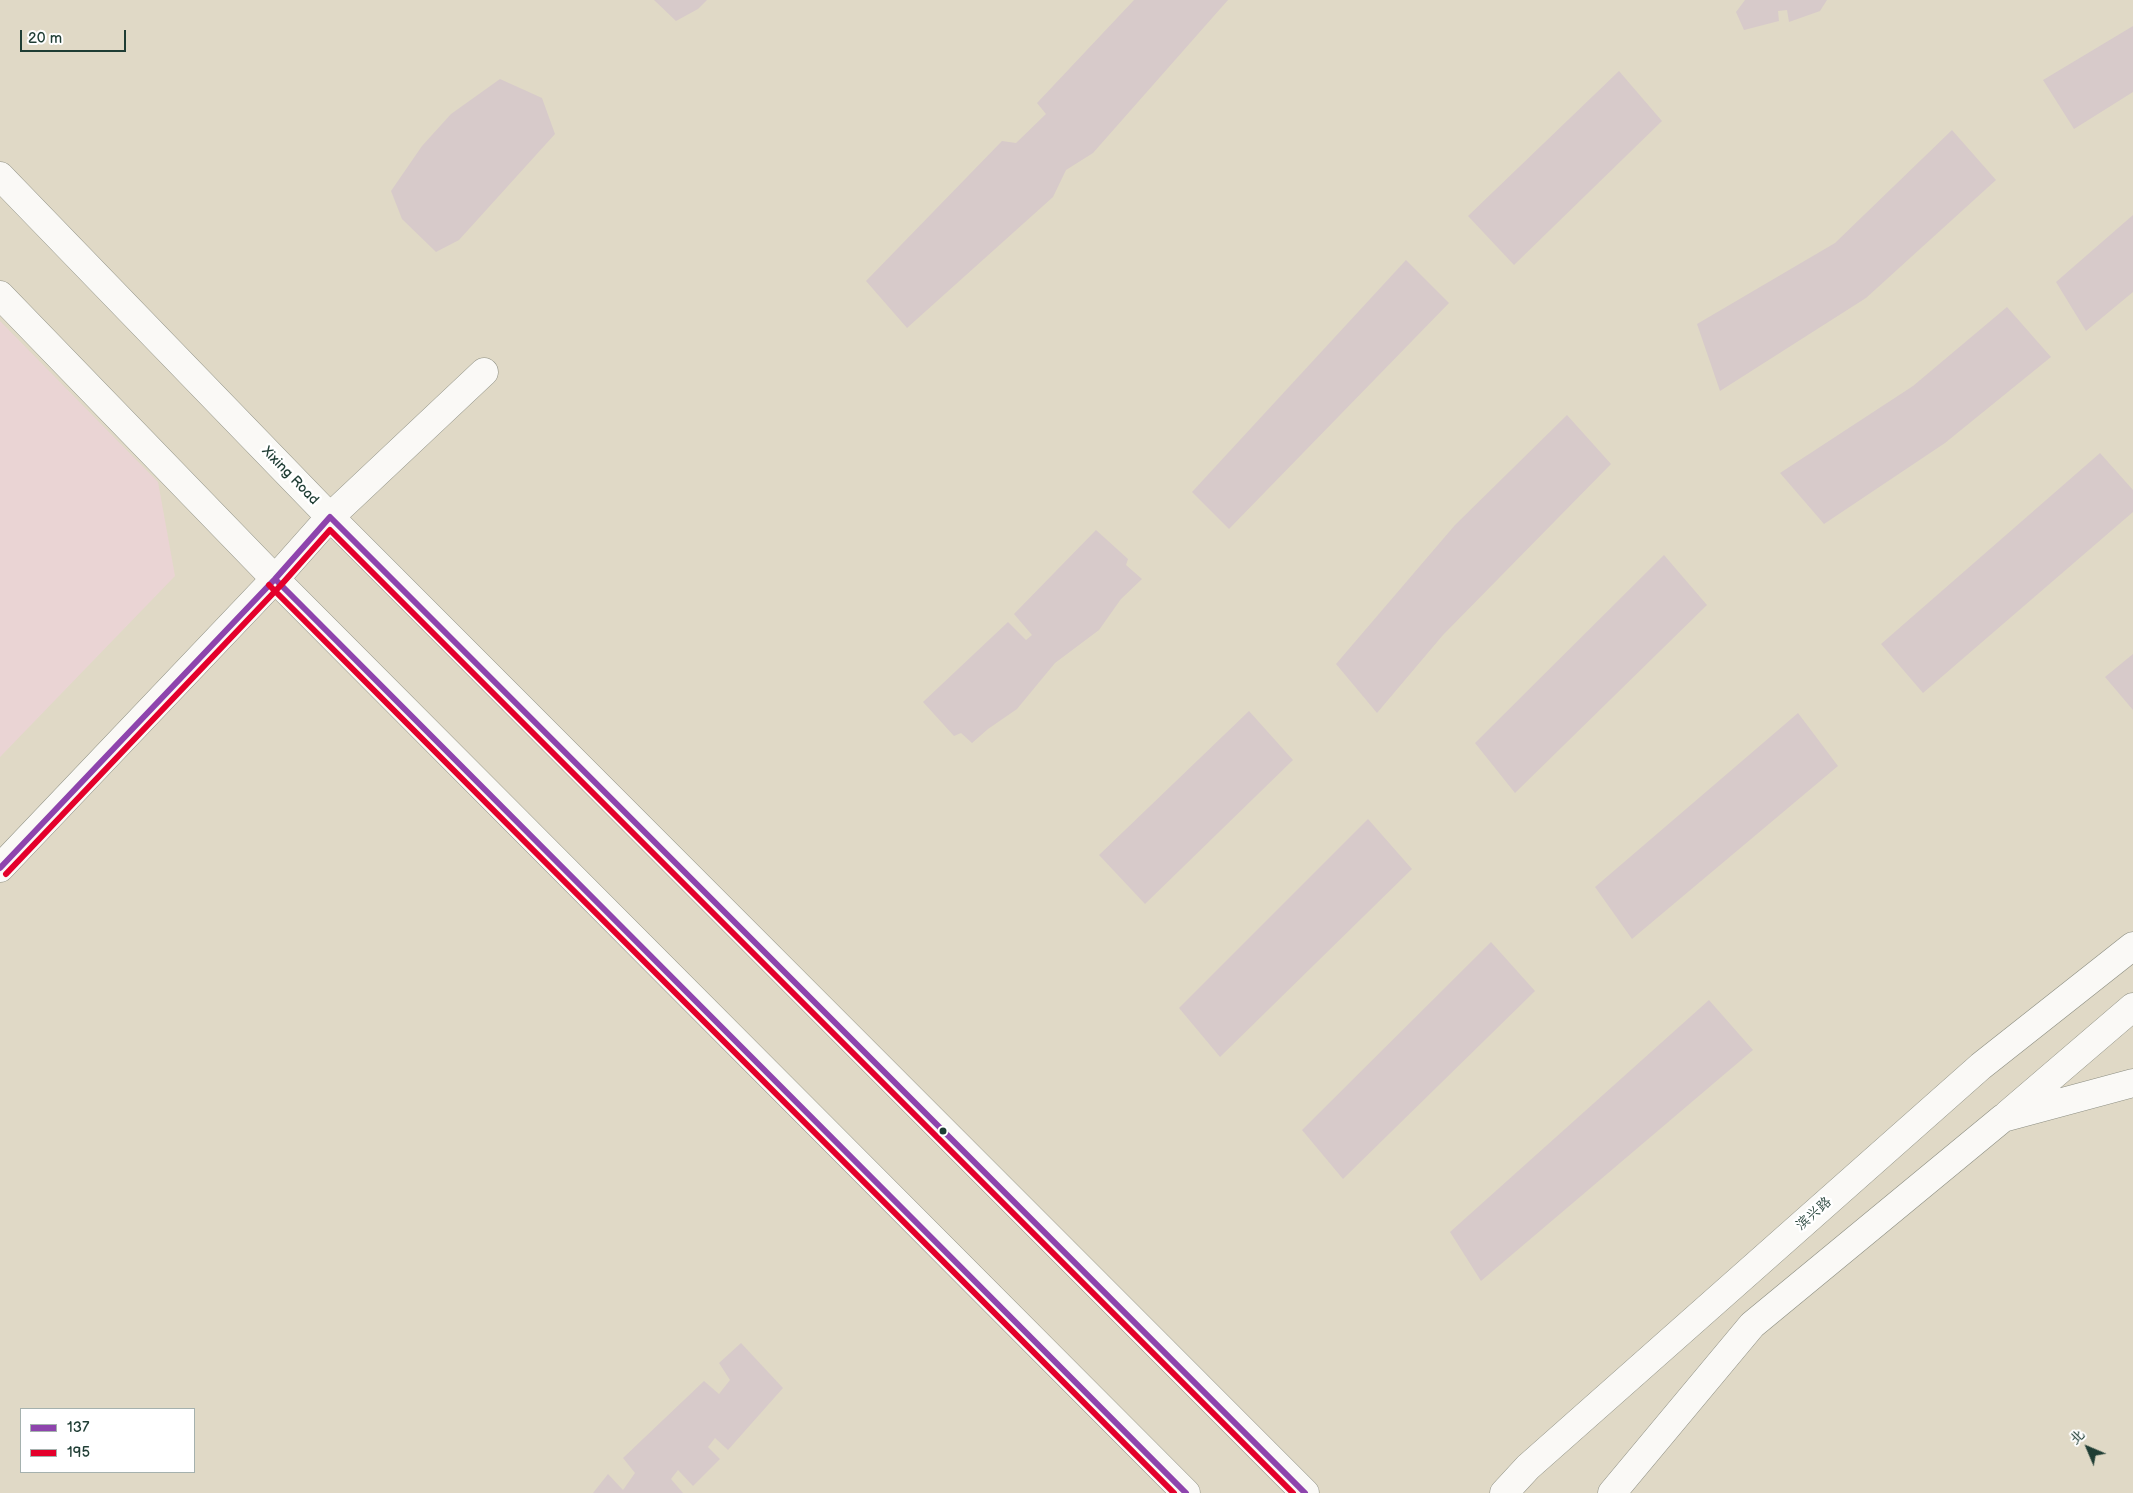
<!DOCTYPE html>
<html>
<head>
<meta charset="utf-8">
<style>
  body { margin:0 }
  #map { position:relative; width:2133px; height:1493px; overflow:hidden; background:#e0d9c6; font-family:"Balsamiq Sans","LXGW WenKai TC",sans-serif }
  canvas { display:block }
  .legend { position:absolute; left:20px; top:1408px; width:175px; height:65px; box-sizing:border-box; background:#fff; border:1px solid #a5b1ae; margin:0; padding:6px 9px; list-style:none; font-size:15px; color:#1f3d34 }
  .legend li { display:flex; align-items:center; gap:10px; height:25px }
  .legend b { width:25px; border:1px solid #a5b1ae }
  .north { position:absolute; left:2063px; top:1423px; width:50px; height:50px; -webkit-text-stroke:4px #fff; paint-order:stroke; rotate:315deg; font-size:14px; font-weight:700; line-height:20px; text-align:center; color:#1f3d34 }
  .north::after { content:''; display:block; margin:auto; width:18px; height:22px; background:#1f3d34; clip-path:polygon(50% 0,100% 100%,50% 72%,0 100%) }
  .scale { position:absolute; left:20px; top:30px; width:106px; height:22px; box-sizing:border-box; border:2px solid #1f3d34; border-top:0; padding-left:6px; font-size:15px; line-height:18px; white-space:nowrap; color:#1f3d34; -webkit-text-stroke:4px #fff; paint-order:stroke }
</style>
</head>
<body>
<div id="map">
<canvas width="2133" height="1493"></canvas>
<ul class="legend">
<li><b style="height:6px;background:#8e44ad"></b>137</li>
<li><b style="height:6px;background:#e4002b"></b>195</li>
</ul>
<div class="north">北</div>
<div class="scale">20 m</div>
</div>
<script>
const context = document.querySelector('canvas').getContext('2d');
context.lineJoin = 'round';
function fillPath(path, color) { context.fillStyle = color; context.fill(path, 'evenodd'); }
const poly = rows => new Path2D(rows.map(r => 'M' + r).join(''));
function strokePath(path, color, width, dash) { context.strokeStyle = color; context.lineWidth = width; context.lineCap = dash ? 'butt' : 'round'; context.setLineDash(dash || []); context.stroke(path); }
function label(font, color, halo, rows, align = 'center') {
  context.font = font + ' "Balsamiq Sans","LXGW WenKai TC",sans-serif'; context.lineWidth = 5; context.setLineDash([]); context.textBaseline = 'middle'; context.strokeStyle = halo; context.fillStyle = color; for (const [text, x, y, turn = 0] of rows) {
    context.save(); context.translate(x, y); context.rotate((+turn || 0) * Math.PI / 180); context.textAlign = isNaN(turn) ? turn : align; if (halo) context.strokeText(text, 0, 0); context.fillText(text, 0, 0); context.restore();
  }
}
const built = poly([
  [0,321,158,482,175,576,0,757]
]);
const building = poly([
  [654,0,707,0,698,9,676,21],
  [1134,0,1228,0,1093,153,1066,170,1053,197,907,328,866,281,1002,141,1016,143,1046,114,1037,103],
  [1745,0,1827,0,1820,11,1789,22,1787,10,1778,11,1779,21,1744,30,1736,12],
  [2133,26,2133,92,2074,129,2043,80],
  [1619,71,1662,121,1514,265,1468,216],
  [500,79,542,98,555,134,459,240,436,252,402,219,391,191,422,146,451,114],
  [1952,130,1996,180,1866,298,1720,391,1697,324,1835,243],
  [2133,215,2133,292,2086,331,2056,282],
  [1406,260,1449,303,1229,529,1192,492],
  [2007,307,2051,357,1945,443,1824,524,1780,473,1913,386],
  [1567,415,1611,464,1443,635,1377,713,1336,664,1455,525],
  [2100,453,2133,490,2133,512,1923,693,1881,644],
  [1096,530,1128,559,1126,565,1142,579,1121,599,1099,630,1055,663,1017,709,988,729,972,743,961,733,954,736,923,702,1008,622,1026,640,1032,635,1014,614],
  [1664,555,1707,605,1515,793,1475,743],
  [2133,654,2133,710,2105,677],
  [1249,711,1293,760,1145,904,1099,855],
  [1798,713,1838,766,1632,939,1595,887],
  [1368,819,1412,869,1220,1057,1179,1008],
  [1491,942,1535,991,1343,1179,1302,1130],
  [1709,1000,1753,1050,1481,1281,1450,1232],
  [741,1343,783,1388,728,1450,715,1438,708,1447,720,1459,693,1486,678,1470,671,1479,683,1493,593,1493,608,1474,623,1490,635,1473,623,1458,704,1381,719,1394,730,1380,719,1363]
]);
const minor = poly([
  [0,868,275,579,330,517,484,372]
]);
const major = poly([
  [0,176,330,517,1305,1493],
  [0,295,275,579,1186,1493],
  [2008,1114,2133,1007],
  [1504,1493,1528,1467,1981,1066,2133,946],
  [1612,1493,1752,1325,2003,1118,2133,1083]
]);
const bus1 = poly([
  [275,579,1186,1493],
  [0,868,275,579,330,517,1305,1493]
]);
const bus2 = poly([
  [269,585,1174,1493],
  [6,874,281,585,330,530,1293,1493]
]);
const markers = [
  [943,1131,4.5,"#1f3d34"]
];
const streetNames = [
  ["Xixing Road",290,476,46],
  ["滨兴路",1814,1214,-41]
];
fillPath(built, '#ead4d4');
fillPath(building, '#d7caca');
strokePath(minor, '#8b8d81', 29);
strokePath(major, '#8b8d81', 29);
strokePath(minor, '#faf9f6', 28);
strokePath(major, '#faf9f6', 28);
strokePath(bus1, '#8e44ad', 6);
strokePath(bus2, '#e4002b', 6);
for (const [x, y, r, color] of markers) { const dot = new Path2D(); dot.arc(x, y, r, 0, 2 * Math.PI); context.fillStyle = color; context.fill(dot); strokePath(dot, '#fff', 2); }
label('14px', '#1f3d34', '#fff', streetNames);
</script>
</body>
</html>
